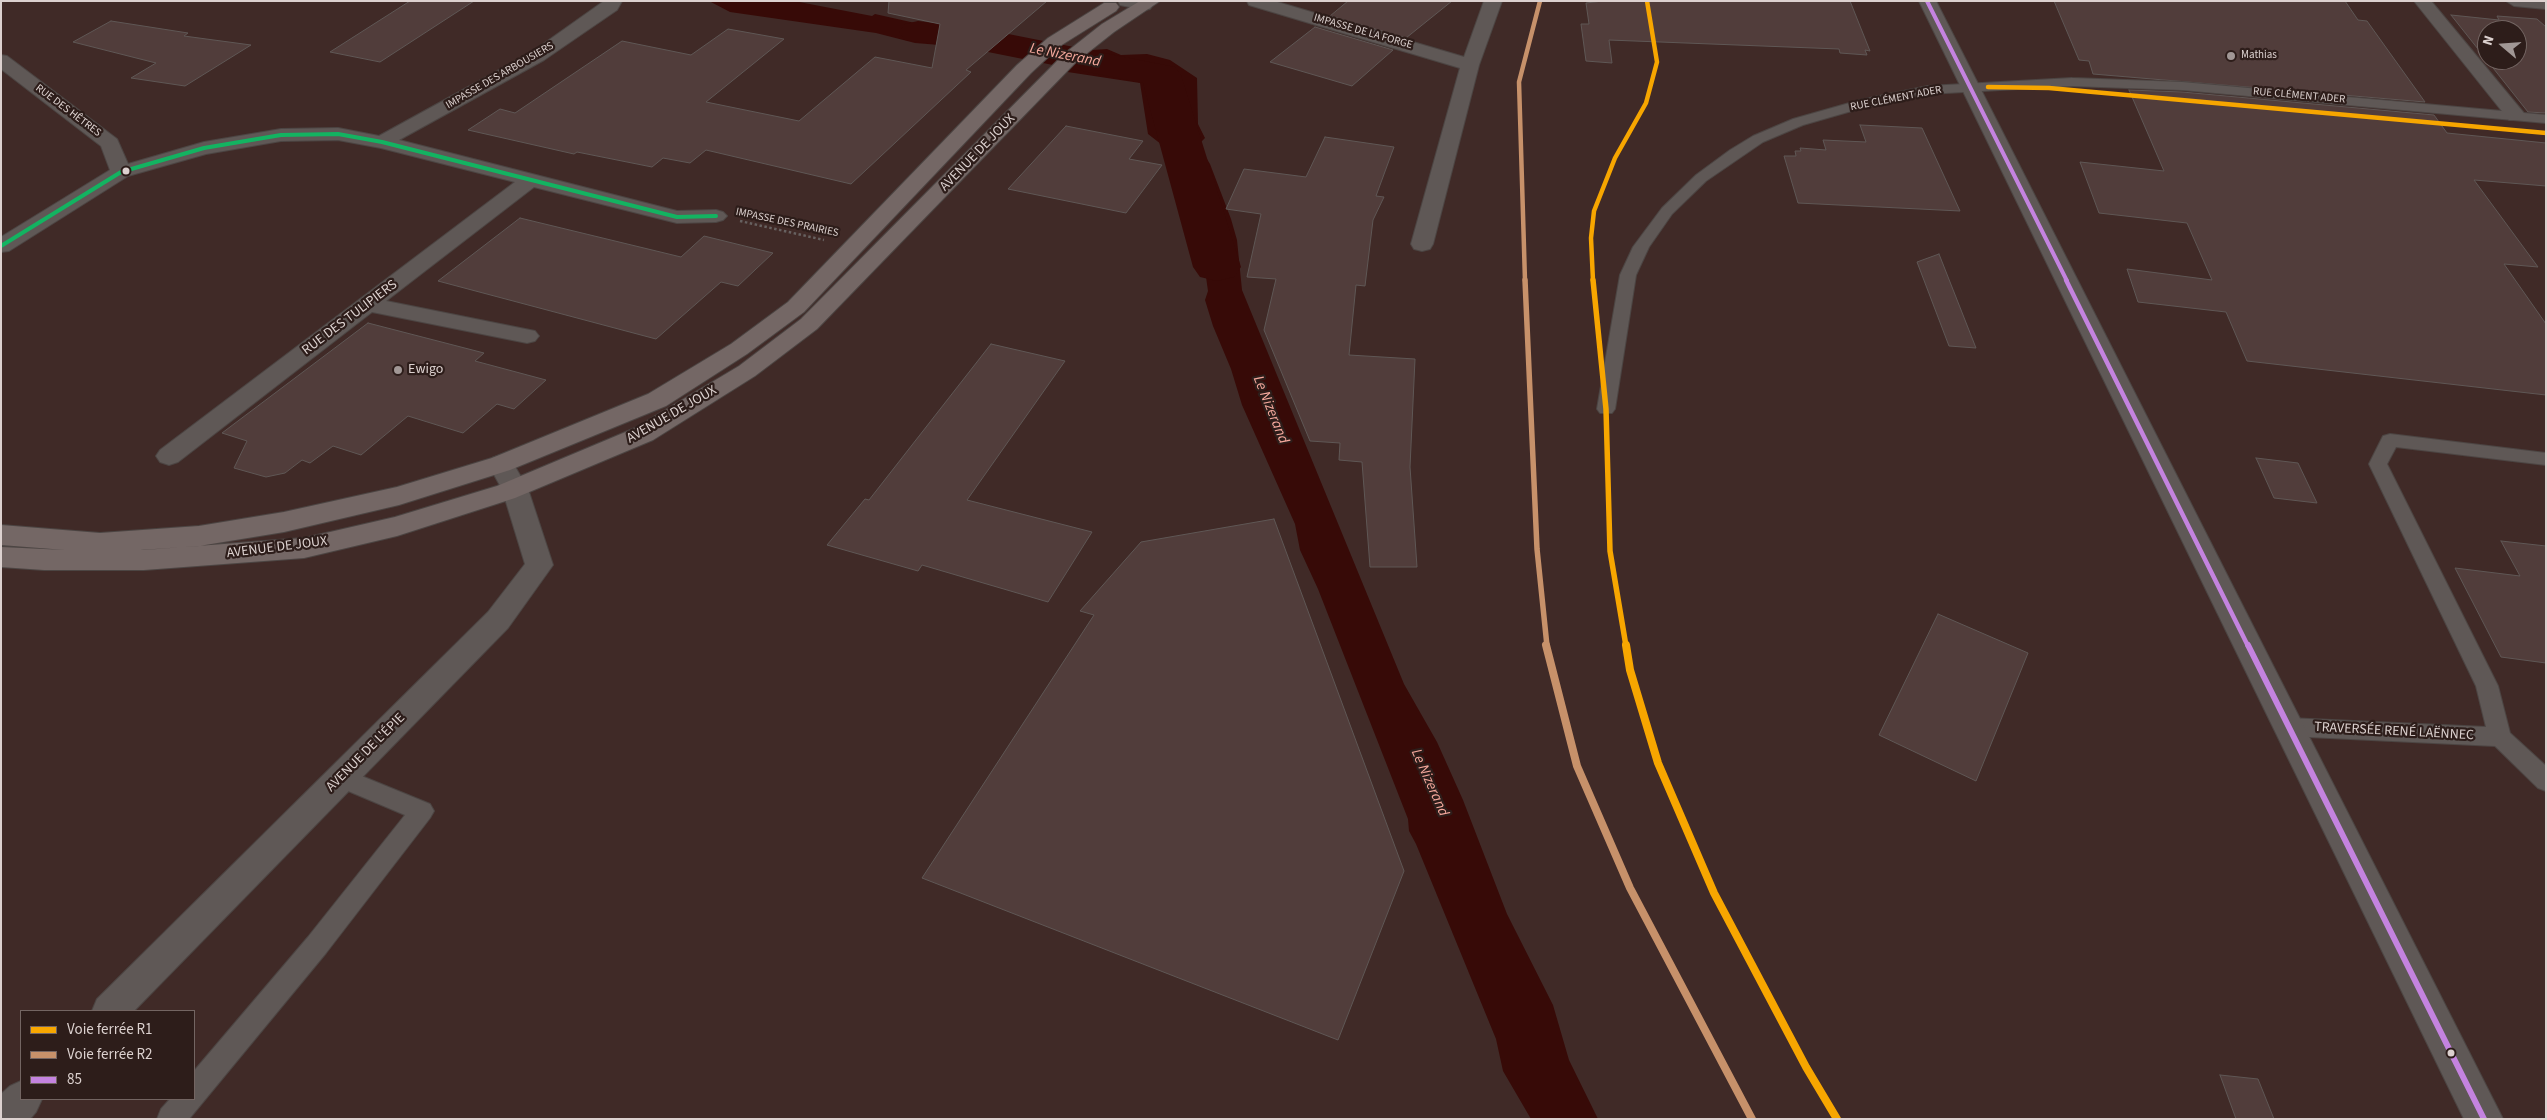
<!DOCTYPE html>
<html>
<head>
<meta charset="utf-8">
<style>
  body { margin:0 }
  #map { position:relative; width:2547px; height:1120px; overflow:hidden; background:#332a28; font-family:"Source Sans 3",sans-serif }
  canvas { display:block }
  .frame { position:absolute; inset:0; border:2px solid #dcd1cf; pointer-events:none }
  .legend { position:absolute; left:20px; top:1010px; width:175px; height:90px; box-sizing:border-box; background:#2d1d1a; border:1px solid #736562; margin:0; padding:6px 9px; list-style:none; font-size:15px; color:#dcd1cf }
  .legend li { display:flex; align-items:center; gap:10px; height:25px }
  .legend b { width:25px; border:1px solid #736562 }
  .north { position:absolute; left:2477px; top:20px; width:50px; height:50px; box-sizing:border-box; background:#2d1d1a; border:1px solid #736562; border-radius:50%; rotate:288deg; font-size:14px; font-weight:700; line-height:20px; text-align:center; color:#dcd1cf }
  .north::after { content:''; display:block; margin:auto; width:18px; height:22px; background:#a19795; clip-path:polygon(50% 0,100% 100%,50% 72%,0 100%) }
</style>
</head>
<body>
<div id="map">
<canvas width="2547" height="1120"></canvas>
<div class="frame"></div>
<ul class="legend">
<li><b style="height:6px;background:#f7a600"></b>Voie ferrée R1</li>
<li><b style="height:6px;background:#c7916a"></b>Voie ferrée R2</li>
<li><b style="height:6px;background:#c483df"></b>85</li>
</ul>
<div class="north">N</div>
</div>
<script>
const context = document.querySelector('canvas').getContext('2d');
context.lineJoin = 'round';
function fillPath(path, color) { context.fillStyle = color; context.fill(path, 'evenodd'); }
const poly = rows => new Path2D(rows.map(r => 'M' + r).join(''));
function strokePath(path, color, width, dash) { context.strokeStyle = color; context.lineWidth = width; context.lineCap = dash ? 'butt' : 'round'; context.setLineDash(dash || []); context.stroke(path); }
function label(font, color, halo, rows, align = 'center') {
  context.font = font + ' "Source Sans 3",sans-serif'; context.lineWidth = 4.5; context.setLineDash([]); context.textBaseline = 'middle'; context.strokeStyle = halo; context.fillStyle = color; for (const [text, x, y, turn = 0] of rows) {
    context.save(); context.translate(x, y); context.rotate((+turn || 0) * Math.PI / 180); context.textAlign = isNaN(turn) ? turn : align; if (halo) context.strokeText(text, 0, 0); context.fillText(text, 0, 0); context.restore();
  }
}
const built = poly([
  [1,1,2546,1,2546,1119,1,1119],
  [2487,30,2517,30,2517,60,2487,60],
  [21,1011,194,1011,194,1099,21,1099]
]);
const water = poly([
  [709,1,794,1,872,16,875,14,955,32,940,45,915,43,876,33,730,12],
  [1107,49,1121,55,1147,54,1170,60,1197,78,1198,124,1205,138,1198,145,1200,156,1205,156,1210,164,1231,219,1237,240,1242,290,1404,684,1437,742,1463,800,1507,914,1553,1005,1569,1060,1598,1119,1531,1119,1503,1071,1496,1039,1416,844,1409,831,1408,819,1318,589,1300,550,1295,524,1242,405,1231,369,1213,326,1205,300,1208,291,1192,179,1175,155,1148,134,1140,83,1061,71,1078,51]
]);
const river = poly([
  [918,21,983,29,1175,67,1181,75,1241,267,1234,277,1217,281,1200,277,1193,267,1143,83,983,51,905,40,899,32,905,24,918,21]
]);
const building = poly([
  [410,1,474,1,380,62,330,52,410,1],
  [889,1,1047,1,966,70,971,72,851,184,706,150,690,163,663,158,652,167,577,152,574,154,468,130,500,109,515,113,622,41,691,55,728,29,784,39,706,102,799,121,875,57,932,68,940,24,888,13,889,1],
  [1348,1,1452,1,1406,38,1330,16,1348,1],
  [1603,1,1850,1,1870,51,1865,50,1867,55,1840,53,1839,49,1609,40,1612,63,1586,61,1581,24,1589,24,1586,3,1603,1],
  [2054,1,2345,1,2358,20,2367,21,2425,102,2093,74,2089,61,2079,60,2054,1],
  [2451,15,2499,20,2497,16,2537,19,2546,27,2546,113,2528,112,2451,15],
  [2487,30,2517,30,2517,60,2487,60,2487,30],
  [111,21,188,33,184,36,251,45,185,86,131,78,156,63,73,42,111,21],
  [1315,27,1393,50,1352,86,1270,62,1315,27],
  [2129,90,2182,92,2434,115,2447,133,2546,143,2546,186,2474,180,2538,267,2504,264,2546,324,2546,395,2247,361,2226,312,2138,302,2127,269,2212,280,2187,223,2099,213,2080,162,2164,171,2129,90],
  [1860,125,1922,128,1960,211,1798,203,1784,156,1796,156,1795,151,1801,151,1800,148,1826,150,1823,140,1866,142,1860,125],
  [1066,126,1143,141,1129,159,1162,165,1126,213,1008,189,1066,126],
  [1325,137,1394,147,1376,196,1384,197,1373,220,1365,286,1356,285,1349,355,1415,359,1410,467,1417,567,1370,567,1362,462,1339,460,1340,443,1310,441,1264,330,1276,279,1247,277,1261,214,1226,209,1244,169,1306,177,1325,137],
  [520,218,681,257,704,236,773,253,738,286,721,282,656,339,438,281,520,218],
  [1939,254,1976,348,1949,346,1917,262,1939,254],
  [368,323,484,353,475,361,546,380,514,409,497,404,463,433,408,416,361,455,333,446,310,463,302,460,285,473,266,477,234,468,247,441,222,433,368,323],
  [991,344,1065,361,967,500,1092,532,1048,602,922,565,918,571,827,545,865,499,869,500,991,344],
  [2256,458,2298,463,2317,503,2274,498,2256,458],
  [1274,519,1404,871,1338,1040,922,878,1094,615,1080,611,1141,542,1274,519],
  [2501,541,2546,546,2546,663,2501,657,2455,568,2520,576,2501,541],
  [1938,614,2028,653,1976,781,1879,735,1938,614],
  [2220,1075,2258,1079,2274,1119,2236,1119,2220,1075]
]);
const path = poly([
  [740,221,824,240]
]);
const service = poly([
  [2072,78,2182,82,2546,115,2546,123,2182,90,2072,86,1928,94,1862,108,1803,125,1763,142,1706,181,1672,214,1649,247,1636,275,1615,409,1612,413,1600,413,1597,409,1620,275,1633,247,1662,208,1696,175,1730,150,1753,136,1793,119,1860,100,1928,86,2072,78],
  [2390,434,2546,453,2546,465,2396,447,2387,464,2498,686,2510,733,2546,766,2546,791,2538,788,2495,746,2288,736,2280,733,2277,727,2280,721,2288,718,2486,727,2476,686,2369,464,2383,436,2390,434],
  [342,768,430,804,434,811,430,818,326,953,189,1119,157,1119,161,1109,170,1099,194,1099,194,1071,308,937,405,815,334,785,331,778,334,771,342,768]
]);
const minor = poly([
  [604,1,622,1,617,10,544,60,399,140,677,211,716,210,723,212,727,216,723,220,716,222,677,223,534,187,386,301,535,331,539,336,535,341,527,343,372,312,178,462,169,465,160,462,156,456,160,450,515,182,381,148,338,140,281,141,206,154,128,176,9,251,1,252,1,237,110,170,101,146,1,69,1,55,7,56,117,139,128,164,204,142,281,129,338,128,379,136,532,52,604,1],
  [1118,1,1150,1,1153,5,1150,9,1144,10,1120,5,1118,1],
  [1247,1,1274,1,1464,57,1484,1,1502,1,1479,65,1433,244,1430,249,1422,251,1414,249,1411,244,1460,68,1249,5,1247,1],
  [1919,1,1936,1,2503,1119,2464,1119,1919,1],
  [2414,1,2431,1,2523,112,2526,116,2523,120,2509,120,2414,1],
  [2506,1,2546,1,2546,9,2514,6,2506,1],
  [501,455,510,458,528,489,553,565,508,628,134,1011,92,1011,97,999,488,612,525,564,502,489,488,464,492,458,501,455],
  [21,1081,21,1099,42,1099,36,1112,30,1119,1,1119,1,1094,10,1086,21,1081]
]);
const primary = poly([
  [1140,1,1160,1,1114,32,1076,62,817,329,755,376,653,440,515,498,397,536,304,558,144,570,44,570,1,567,1,547,65,550,1,545,1,525,100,533,199,526,284,512,397,487,492,458,648,394,731,344,788,302,1017,65,1048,38,1104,3,1116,3,1119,7,1116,11,1060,46,1031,73,804,312,747,354,666,406,510,470,399,505,284,532,199,546,140,550,144,550,304,538,395,517,497,486,635,428,739,366,801,319,1064,54,1102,24,1140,1]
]);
const bus1Far2 = poly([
  [1927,1,2067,281]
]);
const bus1Far1 = poly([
  [2066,280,2248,646]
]);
const bus1 = poly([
  [2248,645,2484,1119]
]);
const bus2 = poly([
  [1,246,121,172,204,148,281,135,338,134,382,142,677,217,716,216]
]);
const rail1Far2 = poly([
  [1988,87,2049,88,2546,133],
  [1593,281,1591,238,1594,211,1615,158,1646,103,1657,62,1647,1]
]);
const rail1Far1 = poly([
  [1593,280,1606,409,1610,551,1626,646]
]);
const rail1 = poly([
  [1626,645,1630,670,1658,763,1714,893,1806,1067,1837,1119]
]);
const rail2Far2 = poly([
  [1525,281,1519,82,1540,1]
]);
const rail2Far1 = poly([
  [1525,280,1537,549,1547,646]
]);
const rail2 = poly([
  [1546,645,1577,766,1630,888,1752,1119]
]);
const markers = [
  [2231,56,5,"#a19795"],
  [126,171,4.5,"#dcd1cf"],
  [398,370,5,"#a19795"],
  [2451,1053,4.5,"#dcd1cf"]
];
const farStreetnames = [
  ["IMPASSE DE LA FORGE",1363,32,16],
  ["IMPASSE DES ARBOUSIERS",500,76,-30],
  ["RUE CLÉMENT ADER",2299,96,5],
  ["RUE CLÉMENT ADER",1896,99,-11],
  ["RUE DES HÊTRES",68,111,37],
  ["IMPASSE DES PRAIRIES",787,223,12]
];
const farPoinames = [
  ["Mathias",2241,56]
];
const streetNames = [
  ["AVENUE DE JOUX",978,153,-46],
  ["RUE DES TULIPIERS",350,318,-37],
  ["AVENUE DE JOUX",672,415,-30],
  ["AVENUE DE JOUX",277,548,-7],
  ["TRAVERSÉE RENÉ LAËNNEC",2394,732,3],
  ["AVENUE DE L'ÉPIE",366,753,-45]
];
const poiNames = [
  ["Ewigo",408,370]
];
const waterNames = [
  ["Le Nizerand",1065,56,11],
  ["Le Nizerand",1270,410,68],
  ["Le Nizerand",1429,783,66]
];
fillPath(built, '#402a27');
fillPath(water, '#370a07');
fillPath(river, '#370a07');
fillPath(building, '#513d3b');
strokePath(building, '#5f5755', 1);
strokePath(service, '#4c4543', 2);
strokePath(minor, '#4c4543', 2);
strokePath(primary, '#4c4543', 2);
strokePath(path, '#676160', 2.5, [2.5, 2.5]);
fillPath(service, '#5f5856');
fillPath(minor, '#5f5856');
fillPath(primary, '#746765');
strokePath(bus1Far2, '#c483df', 4);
strokePath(bus1Far1, '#c483df', 4.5);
strokePath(bus1, '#c483df', 6);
strokePath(bus2, '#13b361', 4);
strokePath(rail1Far2, '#f7a600', 4.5);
strokePath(rail1Far1, '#f7a600', 5.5);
strokePath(rail1, '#f7a600', 8);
strokePath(rail2Far2, '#c7916a', 4.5);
strokePath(rail2Far1, '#c7916a', 5.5);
strokePath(rail2, '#c7916a', 8);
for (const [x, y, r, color] of markers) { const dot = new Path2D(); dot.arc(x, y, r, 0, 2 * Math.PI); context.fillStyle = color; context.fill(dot); strokePath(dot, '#2d1d1a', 2); }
label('11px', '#dcd1cf', '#2d1d1a', farStreetnames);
label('11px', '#dcd1cf', '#2d1d1a', farPoinames, 'left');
label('14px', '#dcd1cf', '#2d1d1a', streetNames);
label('14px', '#dcd1cf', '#2d1d1a', poiNames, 'left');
label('italic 15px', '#f5a89c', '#2d1d1a', waterNames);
</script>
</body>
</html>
